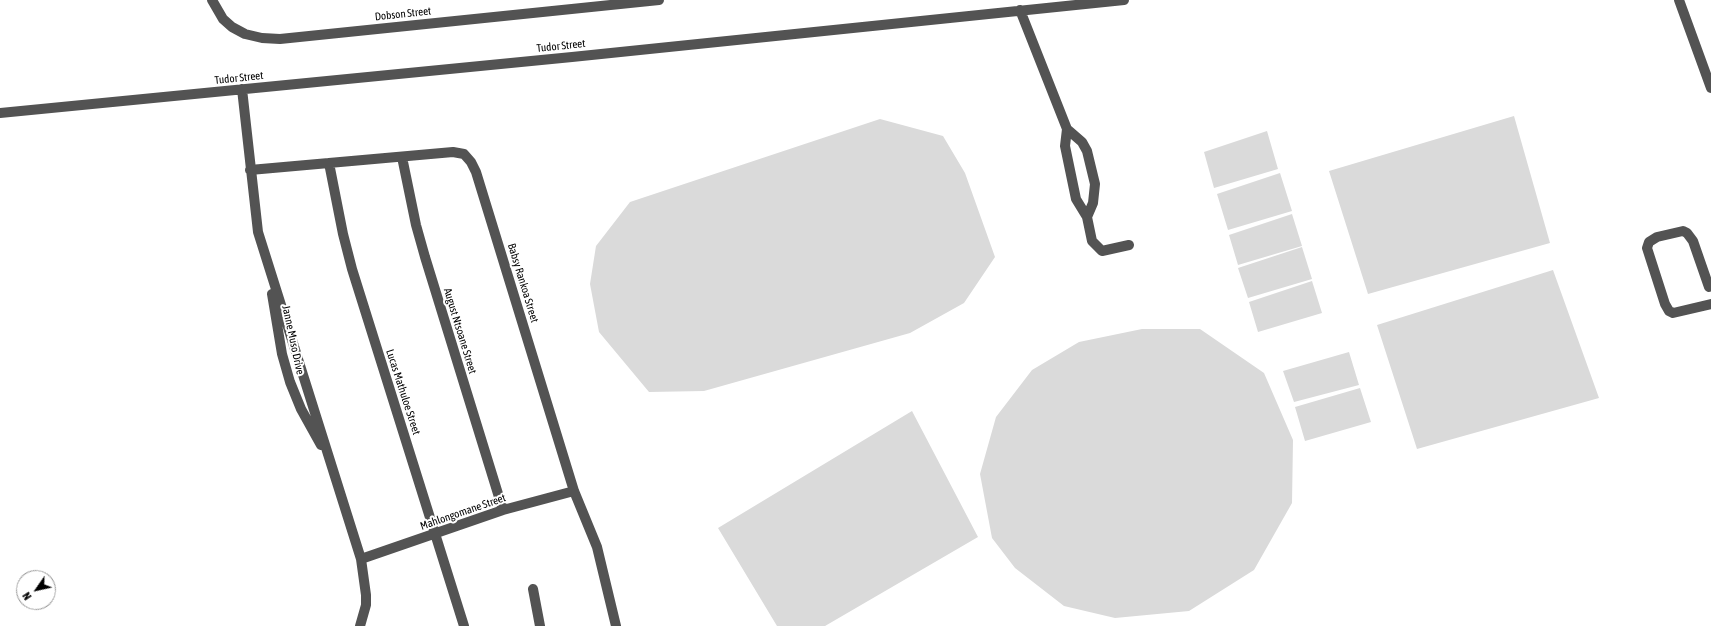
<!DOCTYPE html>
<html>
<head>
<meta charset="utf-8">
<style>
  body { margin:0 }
  #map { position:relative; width:1711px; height:626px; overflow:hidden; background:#fff; font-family:"Asap Condensed",sans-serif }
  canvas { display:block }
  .north { position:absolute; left:16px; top:570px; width:40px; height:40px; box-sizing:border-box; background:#fff; border:1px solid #999; border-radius:50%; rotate:236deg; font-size:11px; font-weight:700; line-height:16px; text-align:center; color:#000 }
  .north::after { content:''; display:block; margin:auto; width:14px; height:18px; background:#000; clip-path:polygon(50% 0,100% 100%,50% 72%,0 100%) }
</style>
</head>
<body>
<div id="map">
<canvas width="1711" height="626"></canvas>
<div class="north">N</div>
</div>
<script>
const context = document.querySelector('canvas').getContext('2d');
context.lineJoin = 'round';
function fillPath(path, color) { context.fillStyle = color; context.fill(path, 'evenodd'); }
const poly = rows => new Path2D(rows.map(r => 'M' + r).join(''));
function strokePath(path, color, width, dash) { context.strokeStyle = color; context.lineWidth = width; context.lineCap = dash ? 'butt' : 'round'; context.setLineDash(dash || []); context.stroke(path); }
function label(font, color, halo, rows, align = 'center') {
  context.font = font + ' "Asap Condensed",sans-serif'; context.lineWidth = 4; context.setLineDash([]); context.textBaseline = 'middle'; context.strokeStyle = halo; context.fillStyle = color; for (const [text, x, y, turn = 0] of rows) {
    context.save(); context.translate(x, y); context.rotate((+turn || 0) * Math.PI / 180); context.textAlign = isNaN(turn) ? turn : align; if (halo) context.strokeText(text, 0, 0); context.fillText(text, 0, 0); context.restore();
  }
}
const green = poly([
  [1514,116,1550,243,1368,294,1329,171],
  [880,119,943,136,965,173,995,257,964,303,910,333,704,391,649,392,599,332,590,284,596,246,630,202],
  [1267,131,1278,169,1214,188,1204,152],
  [1280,173,1292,211,1228,230,1217,194],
  [1292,214,1302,246,1238,265,1229,235],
  [1302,247,1312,279,1248,298,1238,268],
  [1553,270,1599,398,1417,449,1377,325],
  [1312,281,1322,313,1258,332,1249,302],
  [1142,329,1200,329,1264,373,1293,440,1292,503,1254,570,1189,611,1115,618,1064,606,1015,568,992,538,980,474,996,417,1032,370,1079,342],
  [1349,352,1359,385,1294,402,1283,371],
  [1360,388,1371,422,1305,441,1295,407],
  [912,411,978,537,825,626,777,626,718,528]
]);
const minor = poly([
  [212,0,223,19,232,27,245,34,262,38,280,39,659,0],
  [1679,0,1711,88],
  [1020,10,1067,129,1082,142,1087,151,1095,184,1093,203,1087,217],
  [242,89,258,232,361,559,366,595,366,605,360,626],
  [0,113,572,57,1124,0],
  [1067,129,1065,146,1076,199,1087,217,1092,241,1102,251,1129,245],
  [402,157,416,225,425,257,503,510],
  [329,163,343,234,352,269,464,626],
  [250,170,453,152,464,154,471,162,476,172,574,491,597,547,616,626],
  [1711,286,1709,287,1693,241,1687,233,1683,231,1657,237,1649,242,1647,248,1665,304,1669,311,1673,313,1711,304],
  [272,294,282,354,290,382,301,409,321,445],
  [361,559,503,510,574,491],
  [533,589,540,626]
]);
const streetNames = [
  ["Dobson Street",403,14,-6],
  ["Tudor Street",561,46,-6],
  ["Tudor Street",239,78,-6],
  ["Babsy Rankoa Street",523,283,73],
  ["August Ntsoane Street",460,331,73],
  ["Janne Muso Drive",293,340,78],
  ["Lucas Mathuloe Street",403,392,72],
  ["Mahlongomane Street",463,512,-19]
];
fillPath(green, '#dadada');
strokePath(minor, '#535353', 10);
label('11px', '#000', '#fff', streetNames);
</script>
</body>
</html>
